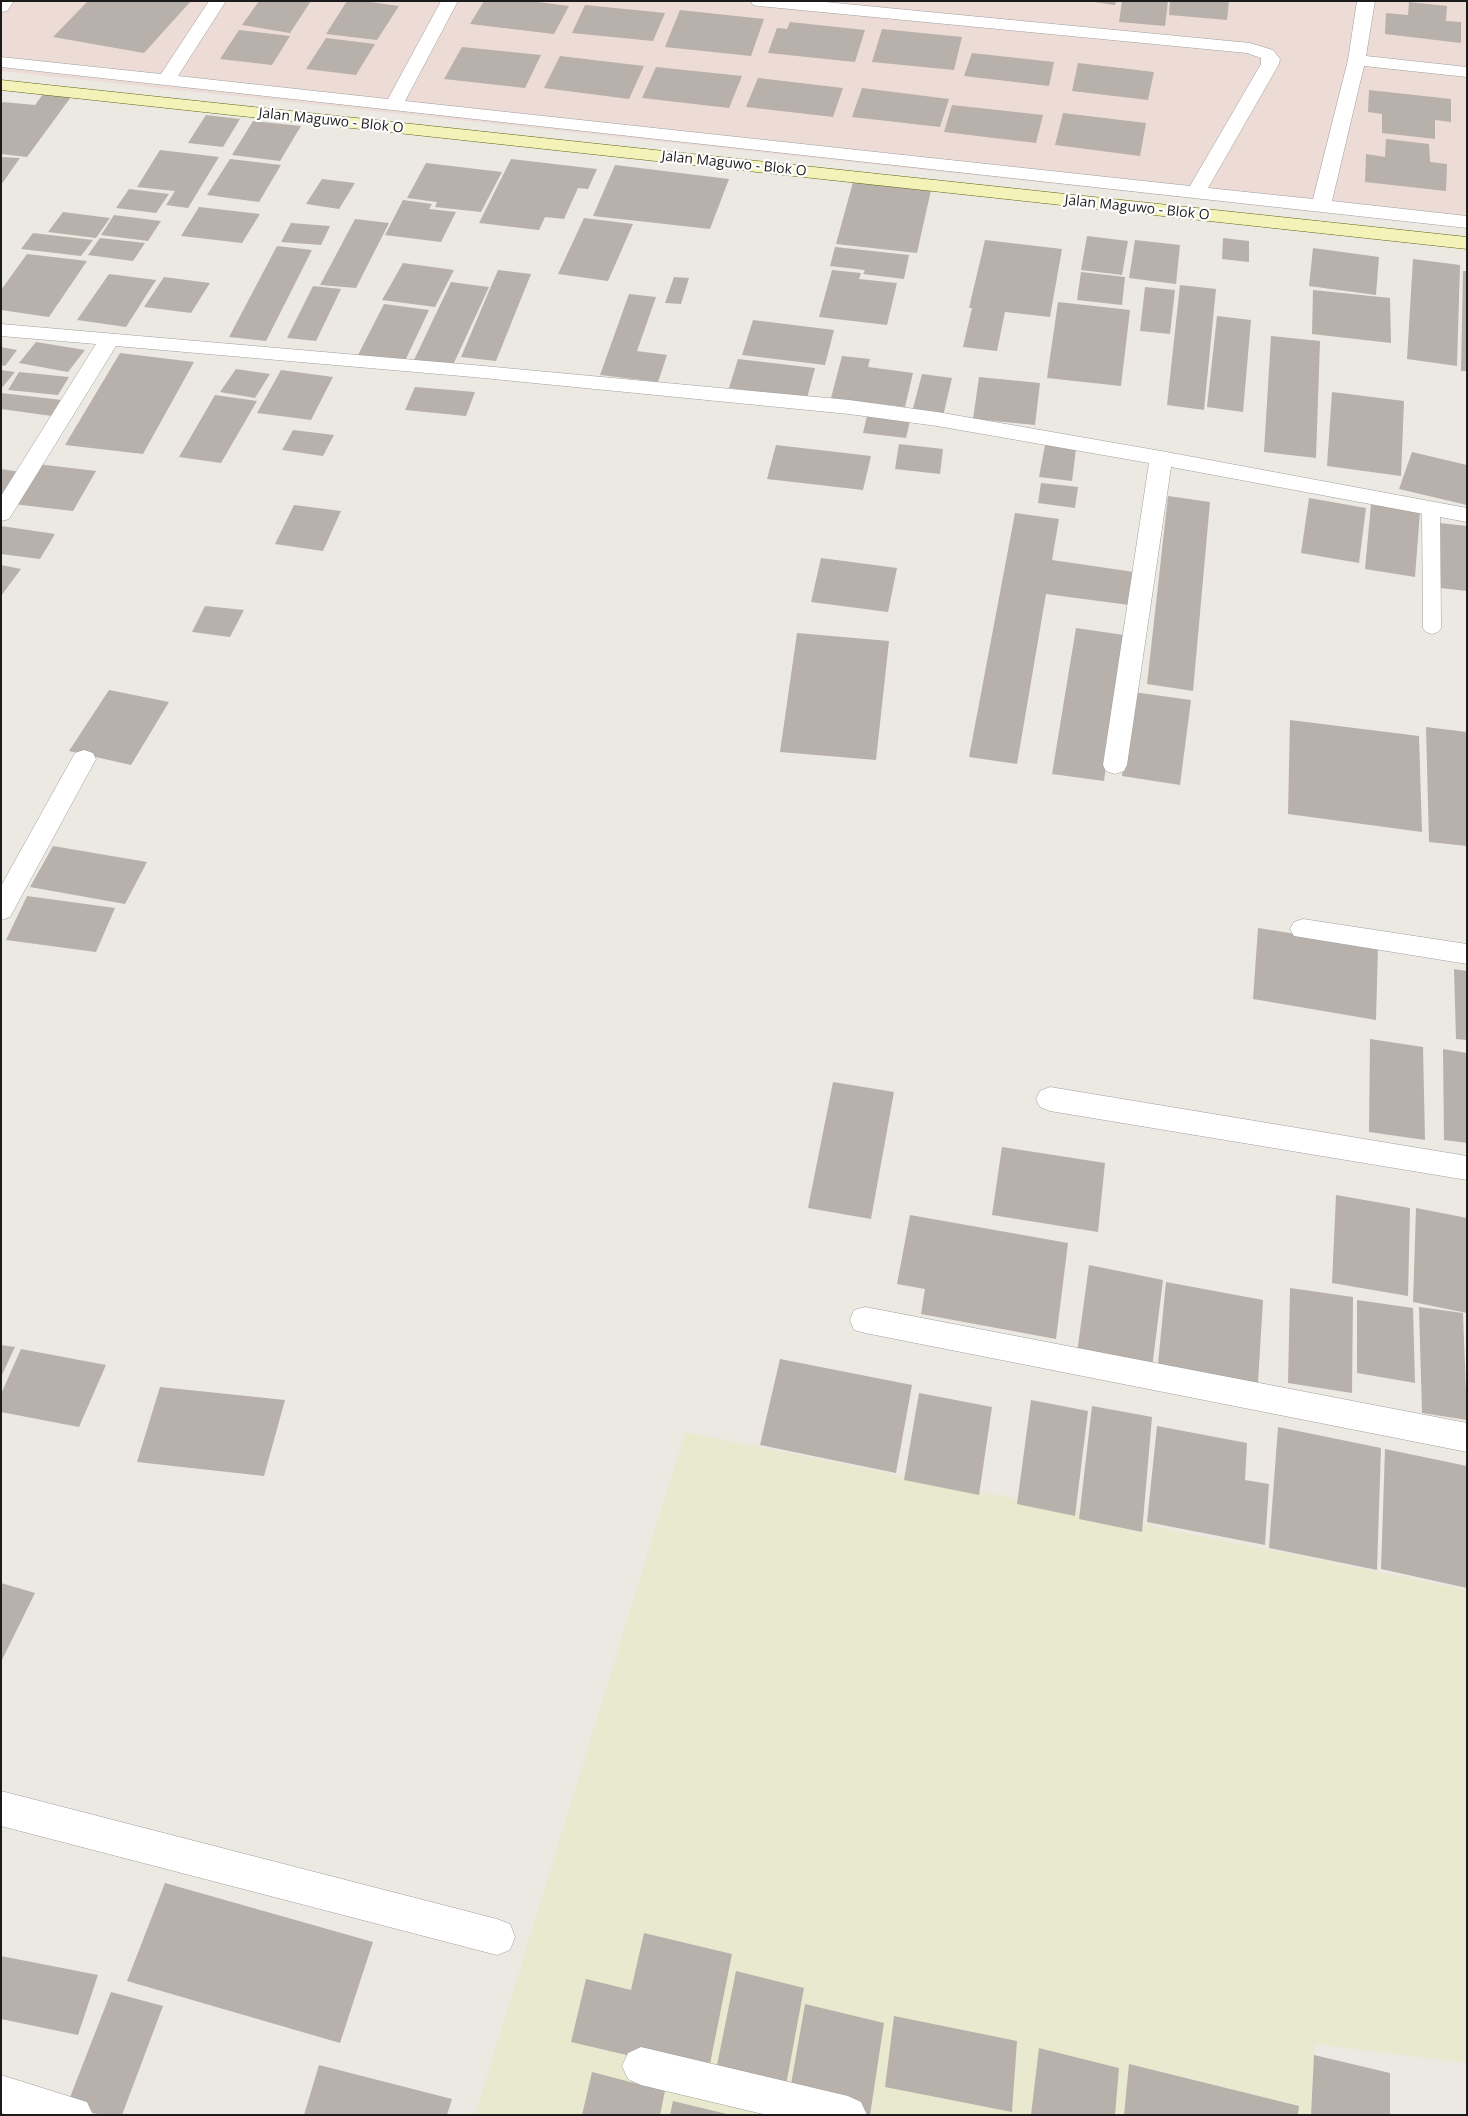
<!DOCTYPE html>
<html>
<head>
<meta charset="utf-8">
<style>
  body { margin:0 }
  #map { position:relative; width:1468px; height:2116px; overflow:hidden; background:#ece8e2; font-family:"Open Sans",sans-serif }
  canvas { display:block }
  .frame { position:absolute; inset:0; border:2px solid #1b1b1b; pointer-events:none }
</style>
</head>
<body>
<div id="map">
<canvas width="1468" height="2116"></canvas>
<div class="frame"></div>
</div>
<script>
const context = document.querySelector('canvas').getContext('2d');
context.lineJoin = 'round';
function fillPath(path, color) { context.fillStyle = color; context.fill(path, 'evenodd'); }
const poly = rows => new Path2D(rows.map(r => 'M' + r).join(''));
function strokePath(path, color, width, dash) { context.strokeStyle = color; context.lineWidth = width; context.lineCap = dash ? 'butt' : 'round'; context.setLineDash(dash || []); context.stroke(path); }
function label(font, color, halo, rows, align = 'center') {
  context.font = font + ' "Open Sans",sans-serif'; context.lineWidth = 4.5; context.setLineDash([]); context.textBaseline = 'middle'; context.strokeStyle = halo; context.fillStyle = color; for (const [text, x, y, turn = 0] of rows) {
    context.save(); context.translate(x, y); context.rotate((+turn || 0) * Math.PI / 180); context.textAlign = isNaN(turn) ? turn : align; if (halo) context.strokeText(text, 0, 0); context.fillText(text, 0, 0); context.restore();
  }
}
const military = poly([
  [1,1,1467,1,1467,228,1,71]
]);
const farmland = poly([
  [685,1432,1467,1590,1467,2063,1315,2044,1310,2115,475,2115]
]);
const building = poly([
  [88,1,191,1,144,53,53,37],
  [259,1,311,1,290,33,242,25],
  [347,1,363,1,399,6,377,40,326,34],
  [484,1,530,1,569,6,554,34,470,24],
  [1086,1,1116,1,1115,5],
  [1122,1,1168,1,1165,26,1119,22],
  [1170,1,1229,1,1227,20,1169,15],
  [1409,2,1447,6,1446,21,1461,22,1461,43,1385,34,1386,13,1408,15],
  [585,5,665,13,653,41,572,33],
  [680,10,764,19,751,56,665,47],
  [790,22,865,30,855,62,768,53,777,28,787,29],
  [882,29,962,37,954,70,872,62],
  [239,30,290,36,272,65,220,59],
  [326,38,375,44,356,75,306,69],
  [462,47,541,55,525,88,444,79],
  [972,53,1054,62,1049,86,964,76],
  [560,56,644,66,629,99,544,88],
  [1078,63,1154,72,1148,100,1072,91],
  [656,67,742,76,729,108,642,98],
  [758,78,843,88,833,117,746,107],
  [862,88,949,99,940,127,852,117],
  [1369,90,1451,99,1451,122,1435,120,1435,139,1382,133,1382,114,1368,112],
  [43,94,71,97,27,157,1,154,1,104,3,102,35,105],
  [952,105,1043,115,1036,143,944,132],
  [1063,113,1146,123,1140,156,1055,145],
  [206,115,240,119,223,147,188,143],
  [253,121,301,126,280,161,232,155],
  [1386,139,1429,144,1430,162,1447,164,1446,191,1365,182,1366,154,1385,157],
  [160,150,219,157,188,208,166,205,175,191,137,187],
  [1,157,20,158,1,185],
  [230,159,281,165,259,202,207,195],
  [511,159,597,169,588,189,578,188,564,219,545,217,539,230,479,223],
  [426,163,502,172,481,212,435,207,437,202,407,198],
  [615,165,729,179,710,229,593,216],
  [322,179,355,183,339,209,306,204],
  [853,182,931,190,917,253,836,244],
  [129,189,169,194,156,213,116,208],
  [403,200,432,204,429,209,456,212,441,242,385,235],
  [199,207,260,214,242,243,181,236],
  [63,212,110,218,96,238,48,232],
  [114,215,161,221,148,241,101,235],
  [584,218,633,224,608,281,558,274],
  [355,219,389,223,356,288,320,285],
  [291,223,330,226,321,245,281,242],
  [33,233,93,240,81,256,21,249],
  [1087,236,1128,241,1122,275,1081,270],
  [100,238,145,243,133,261,88,255],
  [1223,238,1249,241,1249,262,1222,259],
  [985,240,1062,249,1050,317,1005,312,997,351,963,347,972,308,969,308],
  [1135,240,1180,245,1176,284,1129,278],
  [277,246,312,250,266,341,229,337],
  [835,247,909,255,904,279,863,274,865,270,830,266],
  [1313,248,1379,257,1376,295,1309,286],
  [27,254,87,261,49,317,1,310,1,290],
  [1413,259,1460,265,1457,366,1407,359],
  [403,263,454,270,435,307,382,300],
  [498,270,531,274,496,361,461,357],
  [832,270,861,273,859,279,897,283,887,325,819,317],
  [1463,271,1467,271,1467,371,1461,371],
  [1081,272,1125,277,1122,305,1077,300],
  [109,274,156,280,126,327,77,320],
  [164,277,210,283,191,313,144,307],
  [674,277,689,278,681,304,665,303],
  [451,282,489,287,453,365,414,360],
  [1180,285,1216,289,1204,410,1167,405],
  [313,286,341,289,316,341,287,338],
  [1145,287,1175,290,1170,334,1140,331],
  [1313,290,1390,298,1391,343,1312,334],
  [629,294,656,297,637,351,667,355,658,382,600,375],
  [1058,302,1130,310,1121,386,1047,378],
  [384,304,429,310,405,361,358,355],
  [1217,316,1251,320,1243,412,1207,407],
  [753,320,834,330,825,365,742,355],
  [1271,336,1320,341,1316,458,1264,452],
  [36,342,85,350,68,372,19,363],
  [1,347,17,350,5,366,1,365],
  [120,353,194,362,143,454,65,445],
  [842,356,870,359,868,367,913,373,905,407,831,398],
  [738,359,815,368,807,398,729,388],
  [236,369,270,374,255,398,220,392],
  [1,370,15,372,1,389],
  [281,370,333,377,311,420,257,413],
  [19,372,69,377,58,395,8,390],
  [922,374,952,378,943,416,912,412],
  [979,377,1040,383,1035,425,973,419],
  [415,387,475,392,466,416,405,410],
  [1332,392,1404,401,1401,476,1327,466],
  [1,393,62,400,52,416,1,409],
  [215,395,257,401,221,463,179,457],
  [867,416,910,421,906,438,863,433],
  [293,430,334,435,323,456,282,450],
  [899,444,943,449,940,474,895,469],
  [776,445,871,456,863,490,767,479],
  [1045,445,1076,449,1072,481,1039,477],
  [1412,452,1467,465,1467,505,1399,489],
  [37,464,96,471,73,511,13,504],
  [1,469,21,472,1,503],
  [1041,483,1078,487,1075,508,1038,503],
  [1168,496,1210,502,1193,691,1147,684],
  [1309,498,1366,508,1359,563,1301,553],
  [1371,504,1420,512,1415,577,1365,569],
  [294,505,341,511,323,551,275,544],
  [1015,513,1059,519,1052,560,1134,572,1129,605,1046,594,1017,764,969,757],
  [1439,523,1467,526,1467,591,1440,588],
  [1,526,55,534,40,559,1,554],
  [821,558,897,568,888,612,811,602],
  [1,565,21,569,1,596],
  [205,606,244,610,230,637,192,632],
  [1076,628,1124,635,1104,781,1052,774],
  [797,633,889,641,876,760,780,752],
  [109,690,169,702,131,765,69,751],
  [1133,692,1191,700,1180,785,1122,776],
  [1290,720,1419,736,1422,832,1288,814],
  [1426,727,1467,732,1467,846,1429,842],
  [53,846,147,862,125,904,30,887],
  [27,896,115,908,96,952,6,940],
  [1258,928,1378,947,1376,1020,1253,999],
  [1454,969,1467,971,1467,1040,1456,1039],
  [1370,1039,1423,1047,1425,1140,1369,1132],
  [1443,1049,1467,1053,1467,1143,1444,1140],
  [833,1082,894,1092,871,1219,808,1208],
  [1002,1147,1105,1163,1098,1232,992,1215],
  [1336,1195,1410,1208,1408,1296,1332,1283],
  [1416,1208,1467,1218,1467,1313,1413,1302],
  [910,1215,1068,1243,1056,1339,921,1314,925,1289,897,1284],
  [1089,1265,1163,1280,1152,1368,1077,1353],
  [1166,1282,1263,1300,1258,1383,1158,1364],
  [1290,1288,1353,1297,1352,1393,1288,1383],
  [1357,1300,1413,1308,1415,1383,1357,1373],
  [1419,1307,1463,1313,1467,1420,1422,1413],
  [1,1345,15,1347,1,1377],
  [21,1349,106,1365,79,1427,1,1412,1,1394],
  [780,1359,912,1385,896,1473,760,1445],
  [160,1387,285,1400,264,1476,137,1462],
  [919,1393,992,1407,979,1495,904,1480],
  [1031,1400,1088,1411,1075,1516,1017,1504],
  [1092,1406,1152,1417,1142,1532,1079,1519],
  [1157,1426,1247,1443,1245,1480,1269,1484,1265,1545,1147,1522],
  [1278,1427,1381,1448,1377,1570,1269,1548],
  [1385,1449,1467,1466,1467,1588,1381,1569],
  [1,1583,35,1593,1,1662],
  [165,1883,373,1942,340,2043,127,1981],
  [644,1933,732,1954,708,2074,571,2042,586,1979,631,1990],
  [1,1956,98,1975,78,2035,1,2019],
  [736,1971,804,1988,784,2096,714,2080],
  [111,1992,163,2006,122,2115,100,2115,67,2105],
  [805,2004,884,2023,870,2115,789,2096],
  [894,2016,1017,2041,1012,2112,885,2087],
  [1039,2048,1119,2068,1115,2115,1031,2115],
  [1314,2055,1390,2073,1390,2115,1311,2115],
  [1129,2064,1299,2106,1298,2115,1124,2115],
  [319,2065,452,2099,447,2115,304,2115],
  [592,2072,665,2091,660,2115,582,2115],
  [673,2101,727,2114,727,2115,670,2115]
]);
const lane = poly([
  [1431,502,1437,504,1440,508,1441,628,1438,632,1432,634,1426,632,1423,628,1422,508,1425,504,1431,502]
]);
const street = poly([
  [1,1,14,1,7,11,1,12,1,1],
  [209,1,226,1,178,76,388,99,441,1,458,1,405,101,1190,186,1261,64,1261,58,1247,53,759,6,753,5,751,1,815,1,1250,43,1273,50,1280,59,1279,64,1208,188,1313,199,1348,60,1357,1,1375,1,1366,56,1467,67,1467,77,1364,66,1332,201,1467,216,1467,228,1,67,1,57,161,74,209,1],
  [1,324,473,365,849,400,937,412,1161,451,1467,508,1467,522,1171,467,1127,765,1124,771,1115,774,1106,771,1103,765,1149,463,937,426,849,414,473,377,116,346,9,519,1,521,1,496,96,344,1,336,1,324],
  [84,750,93,753,96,759,10,917,1,920,1,886,75,753,84,750],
  [1303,919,1467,944,1467,964,1294,936,1290,929,1294,922,1303,919],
  [1050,1087,1467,1156,1467,1180,1050,1111,1040,1107,1036,1099,1040,1091,1050,1087],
  [865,1307,1467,1423,1467,1452,865,1333,854,1330,850,1320,854,1310,865,1307],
  [1,1791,497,1919,510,1924,515,1937,510,1950,497,1955,1,1826,1,1791],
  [641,2047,848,2096,861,2102,867,2115,767,2115,641,2085,628,2079,622,2066,628,2053,641,2047],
  [1,2075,87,2102,93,2115,8,2115,1,2113,1,2075]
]);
const secondary = poly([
  [1,80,1467,237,1467,249,1,90,1,80]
]);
const farStreetnames = [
  ["Jalan Maguwo - Blok O",331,121,6],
  ["Jalan Maguwo - Blok O",734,164,6],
  ["Jalan Maguwo - Blok O",1137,208,6]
];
fillPath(military, '#eddbd6');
fillPath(farmland, '#e8e9ce');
fillPath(building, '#b8b1ab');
strokePath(lane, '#9f9f9f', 1);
strokePath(street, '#9f9f9f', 1);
strokePath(secondary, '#60650f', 1);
fillPath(lane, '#fff');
fillPath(street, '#fff');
fillPath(secondary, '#f2f2b9');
label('14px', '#1b1b1b', '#fff', farStreetnames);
</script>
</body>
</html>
